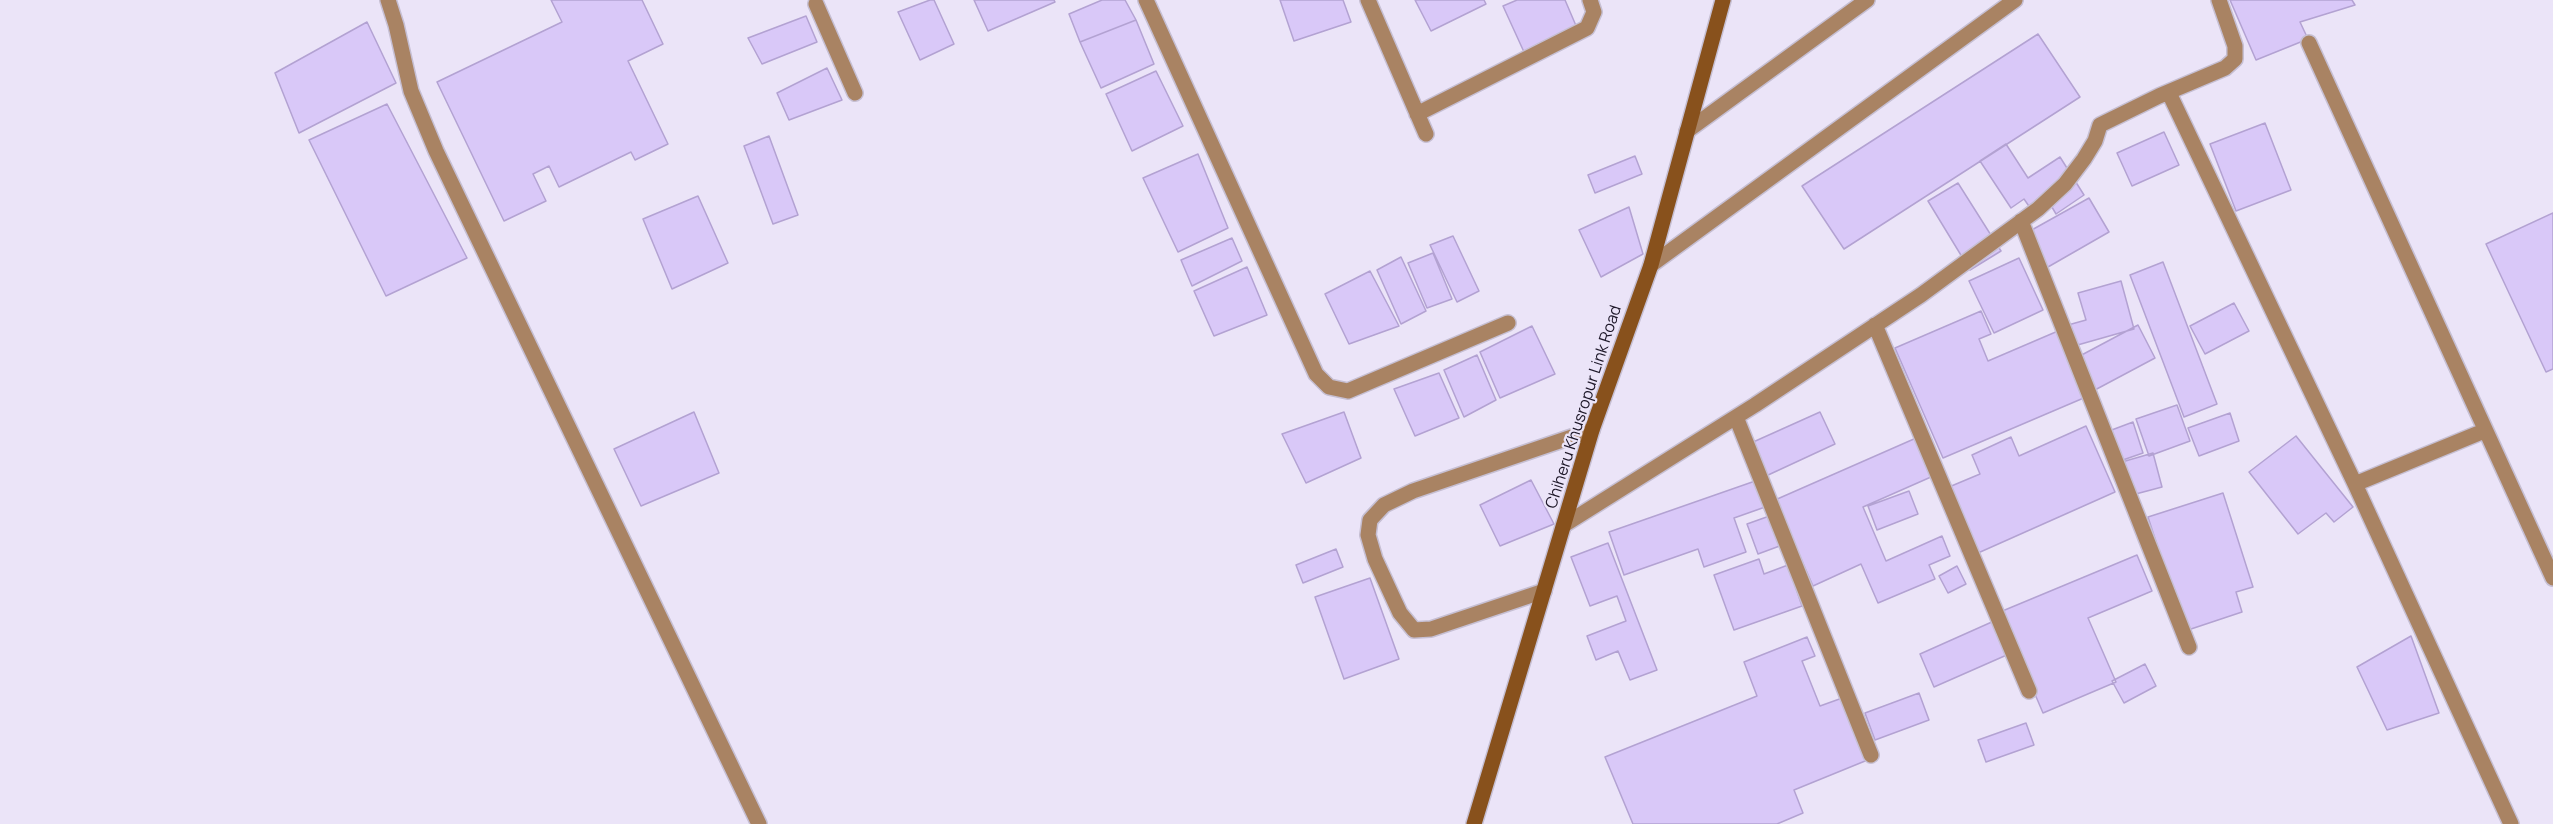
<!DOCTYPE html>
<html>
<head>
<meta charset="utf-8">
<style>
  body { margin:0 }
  canvas { display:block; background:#ebe4f8 }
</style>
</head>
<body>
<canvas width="2553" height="824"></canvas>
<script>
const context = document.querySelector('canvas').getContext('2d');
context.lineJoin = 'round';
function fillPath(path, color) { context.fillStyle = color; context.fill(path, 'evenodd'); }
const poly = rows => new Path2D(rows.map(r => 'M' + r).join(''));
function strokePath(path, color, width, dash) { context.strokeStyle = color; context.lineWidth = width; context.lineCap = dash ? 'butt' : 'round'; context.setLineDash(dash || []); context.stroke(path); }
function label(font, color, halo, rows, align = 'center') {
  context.font = font + ' Manrope,sans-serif'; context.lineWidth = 4.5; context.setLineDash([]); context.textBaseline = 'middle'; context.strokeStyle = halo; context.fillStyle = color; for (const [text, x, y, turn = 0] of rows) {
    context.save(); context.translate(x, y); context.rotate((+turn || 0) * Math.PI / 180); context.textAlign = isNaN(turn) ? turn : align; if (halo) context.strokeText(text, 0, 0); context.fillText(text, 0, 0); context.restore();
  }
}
const building = poly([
  [551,0,642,0,663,44,628,61,668,144,635,160,631,152,559,187,549,166,533,174,546,201,504,221,437,82,562,22,551,0],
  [930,0,934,0,954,44,920,60,898,12,930,0],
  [974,0,1054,0,1055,2,988,31,974,0],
  [1102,0,1125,0,1136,20,1080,42,1069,14,1102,0],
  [1280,0,1343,0,1351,22,1294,41,1280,0],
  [1415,0,1484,0,1486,4,1431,31,1415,0],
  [1517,0,1565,0,1577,28,1524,52,1503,6,1517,0],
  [2230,0,2352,0,2355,5,2300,22,2308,39,2256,60,2230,0],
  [806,16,817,42,762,64,748,38,806,16],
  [1136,20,1154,64,1101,88,1080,42,1136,20],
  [367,22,396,83,299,133,275,73,367,22],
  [2038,34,2080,97,1844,249,1802,186,2038,34],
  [827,68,842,100,789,120,777,93,827,68],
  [1156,71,1183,126,1132,151,1106,94,1156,71],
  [387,104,467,258,386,296,309,140,387,104],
  [2265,123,2291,190,2236,211,2210,144,2265,123],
  [2164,132,2179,165,2132,186,2117,153,2164,132],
  [769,136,798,215,773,224,744,146,769,136],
  [2006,144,2028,178,2060,157,2084,195,2056,214,2049,202,2033,212,2024,199,2011,208,1980,161,2006,144],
  [1198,154,1228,228,1178,252,1143,178,1198,154],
  [1635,156,1642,174,1595,193,1588,175,1635,156],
  [1958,183,2001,251,1970,270,1928,201,1958,183],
  [698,196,728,263,672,289,643,219,698,196],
  [2089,198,2109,232,2041,271,2021,236,2089,198],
  [1629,207,1643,254,1601,277,1579,230,1629,207],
  [2553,213,2553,369,2546,372,2486,244,2553,213],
  [1453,236,1479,291,1457,302,1430,245,1453,236],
  [1232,238,1242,261,1192,286,1181,260,1232,238],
  [1433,253,1452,299,1427,308,1408,263,1433,253],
  [1401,257,1426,311,1401,324,1377,270,1401,257],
  [2019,258,2043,310,1994,333,1969,281,2019,258],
  [2163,262,2217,404,2184,417,2130,275,2163,262],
  [1247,267,1267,315,1214,336,1194,291,1247,267],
  [1370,271,1399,326,1349,344,1325,294,1370,271],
  [2121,281,2134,329,2074,346,2068,325,2086,320,2078,293,2121,281],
  [2234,303,2249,331,2205,354,2190,326,2234,303],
  [1981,311,1991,334,1979,339,1988,361,2058,331,2086,397,1943,458,1895,348,1981,311],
  [2138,325,2155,358,2093,391,2076,358,2138,325],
  [1532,326,1555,374,1500,398,1480,352,1532,326],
  [1477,355,1496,400,1464,417,1444,370,1477,355],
  [1439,373,1459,418,1415,436,1394,389,1439,373],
  [2177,405,2190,441,2149,456,2136,419,2177,405],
  [694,412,719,473,641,506,614,449,694,412],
  [1344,412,1361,458,1306,483,1282,434,1344,412],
  [1820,412,1835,444,1766,476,1751,443,1820,412],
  [2230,413,2239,441,2199,456,2188,428,2230,413],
  [2133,422,2143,453,2120,461,2109,431,2133,422],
  [2086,426,2115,492,1978,553,1949,487,1980,474,1972,455,2011,437,2019,456,2086,426],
  [1923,435,1940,473,1863,507,1886,561,1942,536,1950,556,1929,565,1935,579,1878,603,1861,564,1813,586,1775,500,1923,435],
  [2296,436,2353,507,2334,522,2326,513,2298,534,2249,472,2296,436],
  [2153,453,2162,487,2132,495,2122,462,2153,453],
  [1531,480,1554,524,1500,546,1480,505,1531,480],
  [1758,480,1768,506,1734,518,1746,552,1704,567,1698,549,1624,575,1609,532,1758,480],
  [1909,491,1918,514,1877,530,1868,506,1909,491],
  [2223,493,2253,587,2236,592,2242,612,2185,631,2148,517,2223,493],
  [1775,514,1785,544,1758,554,1747,524,1775,514],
  [1608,543,1657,670,1630,680,1618,651,1596,660,1587,636,1626,621,1617,596,1590,606,1571,557,1608,543],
  [1336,549,1343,567,1303,583,1296,565,1336,549],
  [2137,555,2152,591,2088,618,2116,682,2043,713,2000,612,2137,555],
  [1759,559,1764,574,1788,565,1802,606,1734,630,1714,575,1759,559],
  [1957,566,1966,584,1948,593,1939,576,1957,566],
  [1370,578,1399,659,1344,679,1315,597,1370,578],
  [1994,621,2009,654,1934,687,1920,654,1994,621],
  [2411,636,2439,713,2387,730,2357,667,2411,636],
  [1807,637,1815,656,1802,661,1820,706,1845,697,1870,759,1794,790,1803,813,1777,824,1633,824,1605,757,1757,696,1744,662,1807,637],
  [2145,664,2156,686,2124,703,2112,681,2145,664],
  [1919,693,1929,720,1875,740,1865,713,1919,693],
  [2026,723,2034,745,1986,762,1978,740,2026,723]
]);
const street = poly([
  [388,0,396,25,411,91,436,151,759,824],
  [1146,0,1316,374,1329,387,1348,391,1508,323],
  [1368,0,1426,134],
  [816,4,855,93],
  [2309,43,2553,578],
  [2169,93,2355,484,2511,824],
  [1417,114,1587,28,1594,12,1590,0],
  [1687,131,1867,0],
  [2021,221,2189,647],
  [1651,265,2015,0],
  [1875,325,2029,691],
  [1736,417,1871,755],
  [2355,484,2484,431],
  [1564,525,1755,405,1921,295,2038,209,2065,184,2084,159,2095,141,2100,125,2159,96,2225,68,2235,59,2235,46,2219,0],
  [1544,591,1431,629,1414,630,1400,613,1375,559,1368,535,1370,520,1384,505,1413,491,1592,430]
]);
const secondary = poly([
  [1474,824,1592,430,1651,265,1723,0]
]);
const streetNames = [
  ["Chiheru Khusropur Link Road",1584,407,-72]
];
fillPath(building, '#d9c8f8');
strokePath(building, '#b3a2d2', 1.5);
strokePath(street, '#c6bfd3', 18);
strokePath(secondary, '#c6bfd3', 18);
strokePath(street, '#a98363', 15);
strokePath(secondary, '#88511c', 15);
label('16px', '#1d1728', '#ebe4f8', streetNames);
</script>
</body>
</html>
